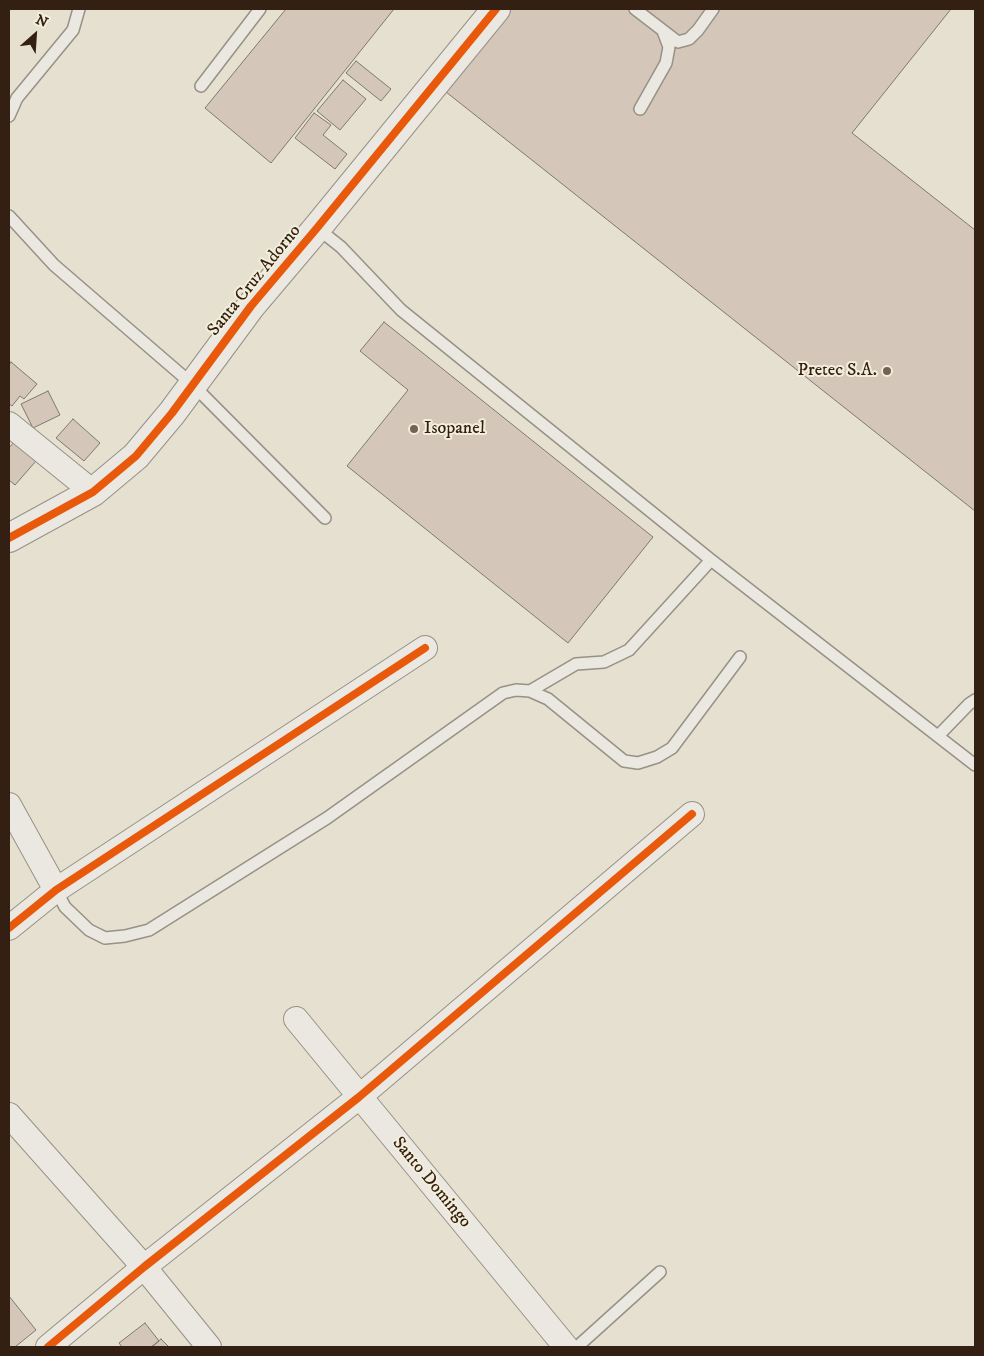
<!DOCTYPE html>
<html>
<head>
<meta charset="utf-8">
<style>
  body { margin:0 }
  #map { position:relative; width:984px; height:1356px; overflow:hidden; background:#e5e0cf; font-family:"IM FELL DW Pica",serif }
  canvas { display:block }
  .frame { position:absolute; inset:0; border:10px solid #342013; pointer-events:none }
  .north { position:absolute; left:10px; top:10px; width:50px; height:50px; -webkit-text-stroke:4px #f3eedb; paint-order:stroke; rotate:26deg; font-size:14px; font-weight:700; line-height:20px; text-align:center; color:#342013 }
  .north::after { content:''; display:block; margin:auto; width:18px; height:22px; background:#342013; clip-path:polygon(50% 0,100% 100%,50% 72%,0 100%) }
</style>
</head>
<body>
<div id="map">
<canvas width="984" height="1356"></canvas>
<div class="frame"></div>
<div class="north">N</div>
</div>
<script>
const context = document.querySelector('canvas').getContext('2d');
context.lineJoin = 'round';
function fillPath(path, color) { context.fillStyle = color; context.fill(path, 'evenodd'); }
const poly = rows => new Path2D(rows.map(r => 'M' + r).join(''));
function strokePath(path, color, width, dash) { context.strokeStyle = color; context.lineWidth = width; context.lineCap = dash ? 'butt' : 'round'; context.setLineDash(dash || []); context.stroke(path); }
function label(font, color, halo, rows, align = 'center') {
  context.font = font + ' "IM FELL DW Pica",serif'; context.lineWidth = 4; context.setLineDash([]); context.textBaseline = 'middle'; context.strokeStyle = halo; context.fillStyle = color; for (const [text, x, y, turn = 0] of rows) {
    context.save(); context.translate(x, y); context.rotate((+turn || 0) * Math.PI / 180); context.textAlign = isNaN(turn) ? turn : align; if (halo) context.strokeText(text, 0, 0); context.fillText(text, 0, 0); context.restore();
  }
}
const building = poly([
  [286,9,394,9,271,163,205,108,286,9],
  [504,9,951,9,852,133,975,230,975,511,441,88,504,9],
  [356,61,391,89,381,101,346,73,356,61],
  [343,80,366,99,340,130,317,111,343,80],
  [314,113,331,125,323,135,347,154,335,169,295,138,314,113],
  [384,322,653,537,568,643,347,466,408,390,360,351,384,322],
  [11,362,37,384,24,399,20,396,12,406,9,404,9,365,11,362],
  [48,391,60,415,33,428,21,404,48,391],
  [73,419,100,443,84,461,56,438,73,419],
  [14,442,36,461,15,485,9,480,9,448,14,442],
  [9,1296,36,1330,15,1347,9,1347,9,1296],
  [145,1323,159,1341,151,1347,122,1347,119,1343,145,1323],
  [161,1339,169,1347,152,1347,161,1339]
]);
const service = poly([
  [635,9,678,42,689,39,698,30,713,9],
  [201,86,260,9],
  [640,109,666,63,669,47,663,31],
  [9,116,17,98,73,30,79,9],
  [9,216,54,265,192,384,325,518],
  [317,228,341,247,401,310,711,560,975,765],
  [530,691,576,664,604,662,629,650,711,560],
  [938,736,969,704,975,700],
  [56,890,65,907,89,930,105,938,125,936,149,930,327,818,503,693,516,690,530,691,548,699,624,761,638,763,657,757,672,748,740,657],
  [577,1347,660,1272]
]);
const minor = poly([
  [9,424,93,492],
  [9,805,56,890],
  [9,928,56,890,425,648],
  [296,1019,566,1347],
  [9,1115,144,1267,209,1347],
  [48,1347,144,1267,359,1097,692,814]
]);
const tertiary = poly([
  [9,538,93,492,136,456,172,413,251,306,317,228,496,9]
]);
const cycleway = poly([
  [9,538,93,492,136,456,172,413,251,306,317,228,496,9],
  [9,928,56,890,425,648],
  [48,1347,144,1267,359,1097,692,814]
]);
const markers = [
  [887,371,5,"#726355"],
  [414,429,5,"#726355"]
];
const streetNames = [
  ["Santa Cruz Adorno",255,281,-51],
  ["Santo Domingo",431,1183,50]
];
const poiNames = [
  ["Pretec S.A.",877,371],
  ["Isopanel",424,429,"left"]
];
fillPath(building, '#d4c7ba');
strokePath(building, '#7e786e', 1);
strokePath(service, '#979186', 14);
strokePath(minor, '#979186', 26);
strokePath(tertiary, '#979186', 30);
strokePath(service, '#eae8e0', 11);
strokePath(minor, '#eae8e0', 24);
strokePath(tertiary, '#eae8e0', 28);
strokePath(cycleway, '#e8590c', 8);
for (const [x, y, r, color] of markers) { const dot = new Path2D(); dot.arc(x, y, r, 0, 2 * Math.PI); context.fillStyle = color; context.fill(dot); strokePath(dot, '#f3eedb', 2); }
label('18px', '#342013', '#f3eedb', streetNames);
label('18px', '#342013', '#f3eedb', poiNames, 'right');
</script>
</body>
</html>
